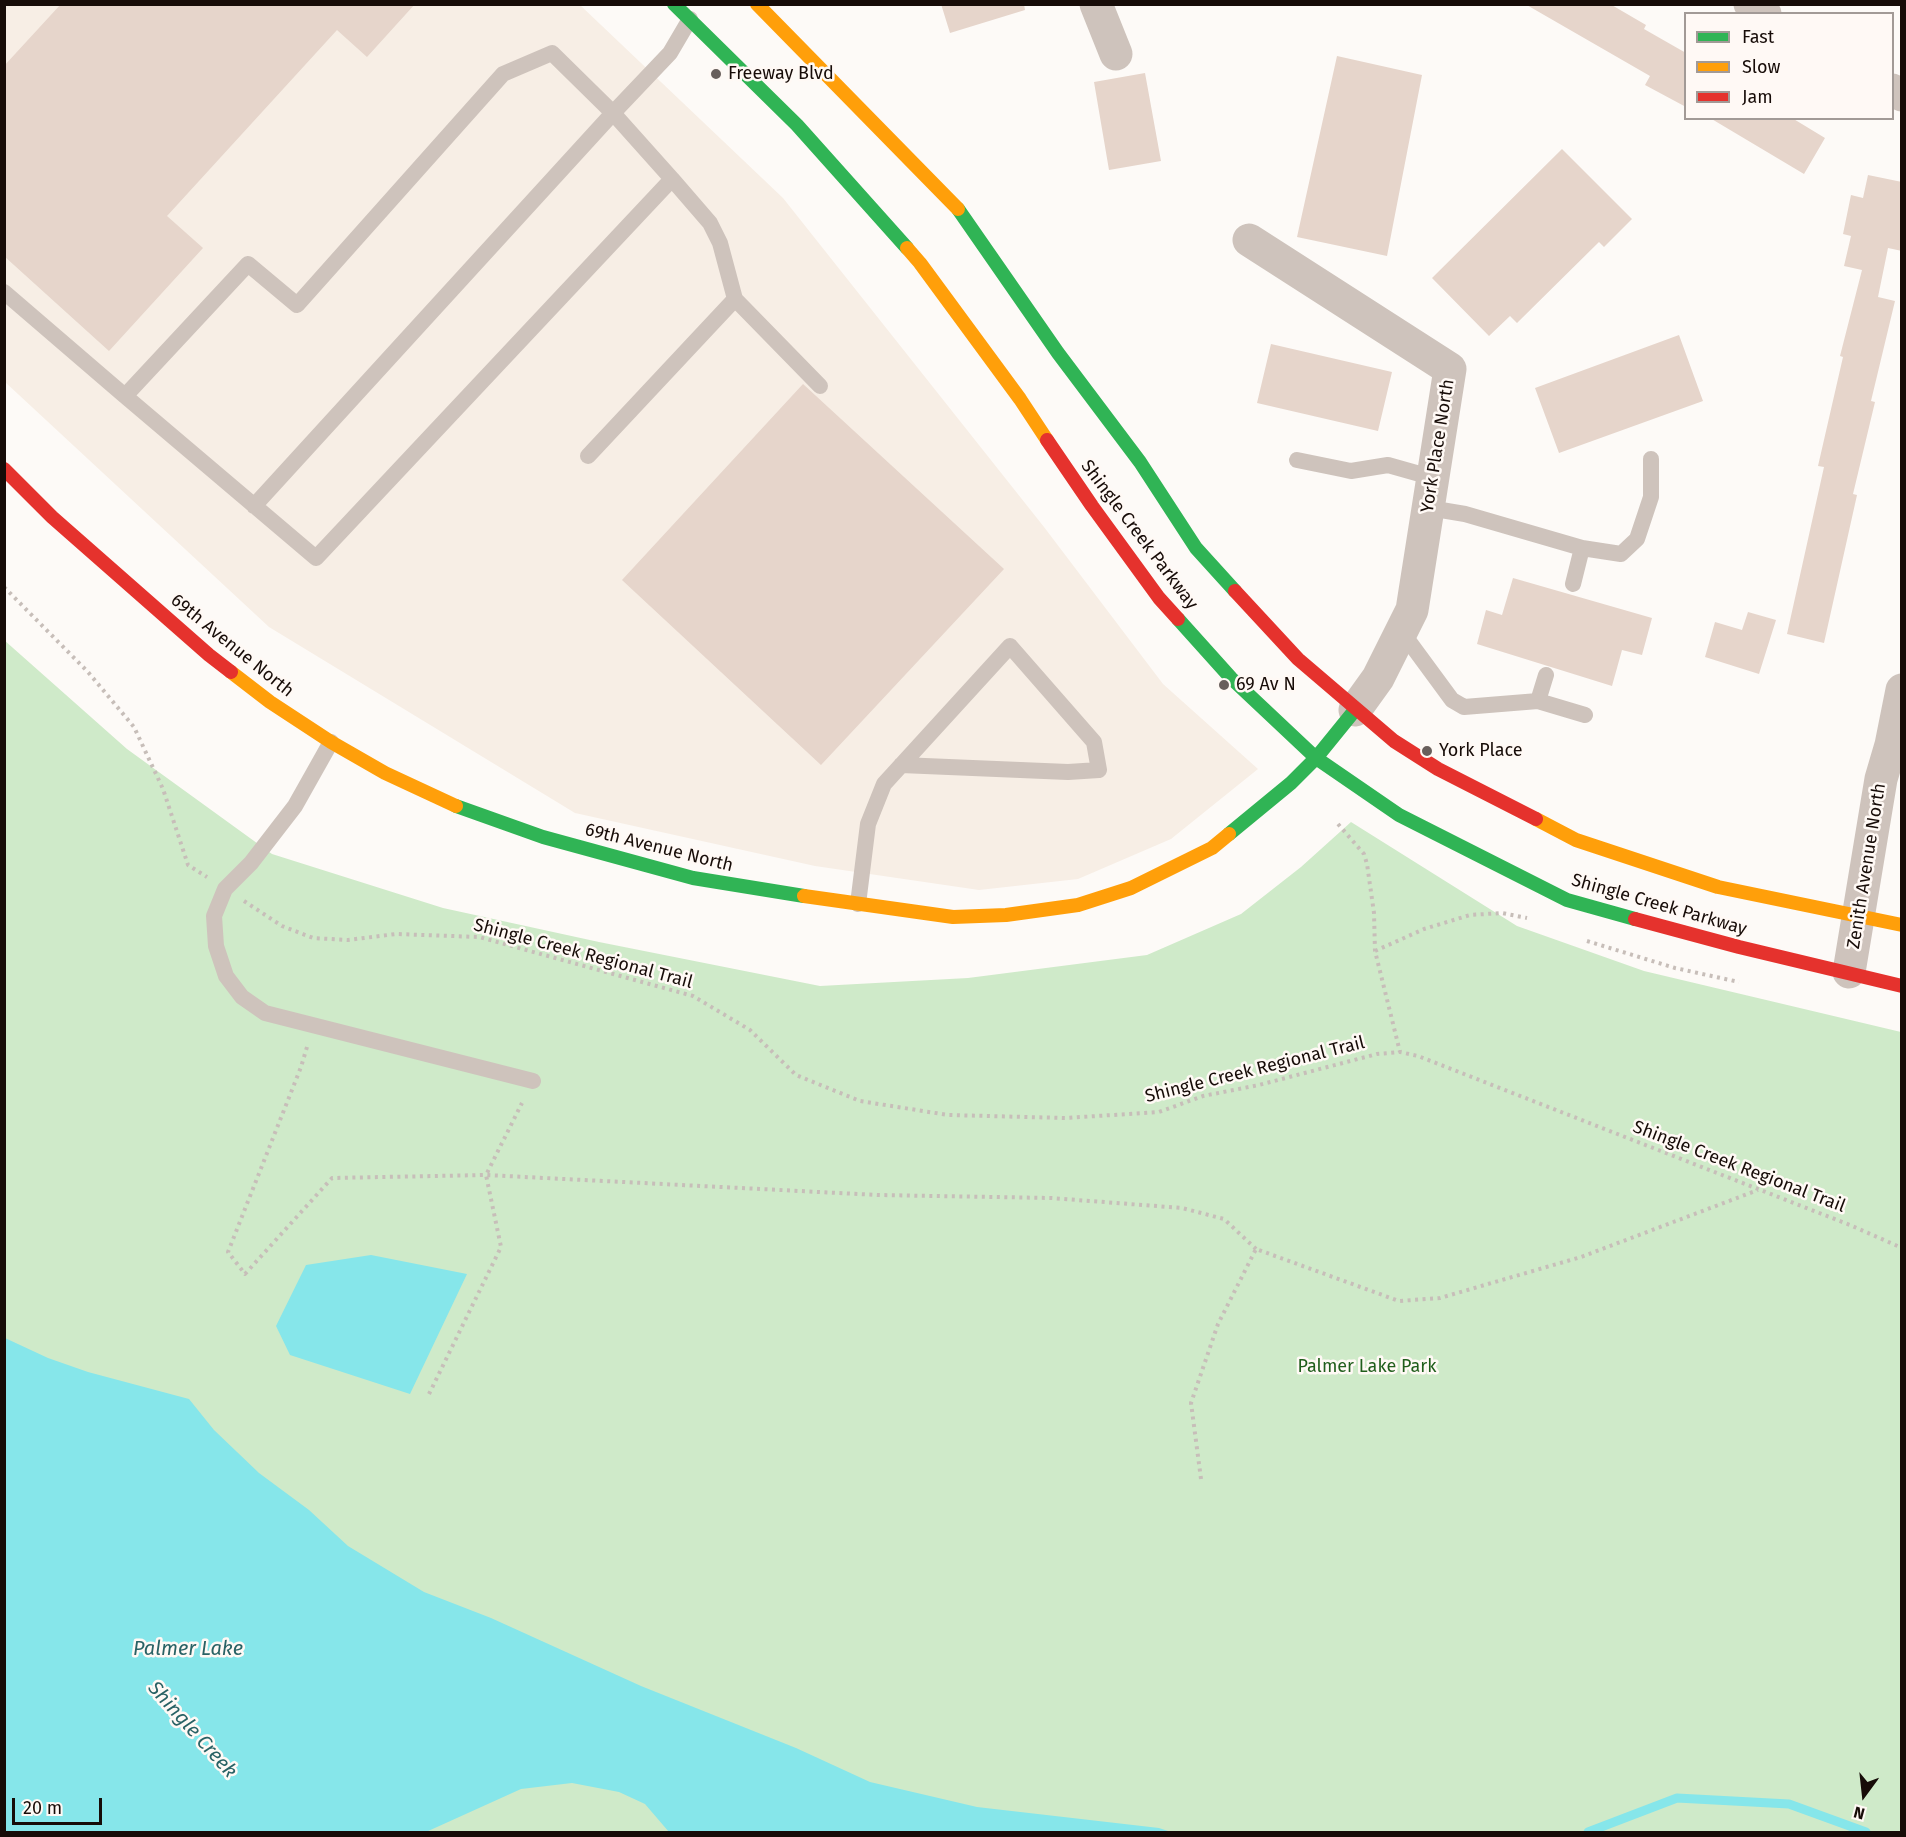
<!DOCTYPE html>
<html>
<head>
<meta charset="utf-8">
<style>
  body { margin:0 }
  #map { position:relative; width:1906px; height:1837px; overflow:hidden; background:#fdfaf7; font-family:"Fira Sans",sans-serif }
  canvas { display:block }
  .frame { position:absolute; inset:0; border:6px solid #170c08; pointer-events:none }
  .legend { position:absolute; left:1684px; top:12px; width:210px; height:108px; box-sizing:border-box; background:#fff9f5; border:2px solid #a29a96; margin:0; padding:8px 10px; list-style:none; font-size:18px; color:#170c08 }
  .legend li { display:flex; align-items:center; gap:12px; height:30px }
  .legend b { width:30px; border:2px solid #a29a96 }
  .north { position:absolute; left:1834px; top:1765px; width:60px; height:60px; -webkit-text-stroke:4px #fff9f5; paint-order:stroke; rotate:195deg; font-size:16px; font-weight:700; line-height:24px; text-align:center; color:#170c08 }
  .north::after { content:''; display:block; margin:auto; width:21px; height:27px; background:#170c08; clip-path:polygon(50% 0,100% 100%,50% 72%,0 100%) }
  .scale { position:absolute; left:12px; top:1798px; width:90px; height:27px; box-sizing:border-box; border:3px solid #170c08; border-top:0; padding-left:8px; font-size:18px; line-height:21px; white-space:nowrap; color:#170c08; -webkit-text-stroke:4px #fff9f5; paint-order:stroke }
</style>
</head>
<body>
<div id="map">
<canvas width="1906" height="1837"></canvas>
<div class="frame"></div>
<ul class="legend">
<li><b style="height:8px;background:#30b455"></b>Fast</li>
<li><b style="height:8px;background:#ff9f0a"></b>Slow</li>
<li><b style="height:8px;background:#e5322d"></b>Jam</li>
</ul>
<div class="north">N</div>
<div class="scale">20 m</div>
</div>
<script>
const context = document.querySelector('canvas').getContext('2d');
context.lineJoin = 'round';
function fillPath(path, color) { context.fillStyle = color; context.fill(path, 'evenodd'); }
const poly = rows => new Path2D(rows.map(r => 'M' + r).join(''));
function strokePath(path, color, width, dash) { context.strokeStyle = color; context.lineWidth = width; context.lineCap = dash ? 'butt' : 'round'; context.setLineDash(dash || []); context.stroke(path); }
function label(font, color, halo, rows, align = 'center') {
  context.font = font + ' "Fira Sans",sans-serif'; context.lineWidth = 5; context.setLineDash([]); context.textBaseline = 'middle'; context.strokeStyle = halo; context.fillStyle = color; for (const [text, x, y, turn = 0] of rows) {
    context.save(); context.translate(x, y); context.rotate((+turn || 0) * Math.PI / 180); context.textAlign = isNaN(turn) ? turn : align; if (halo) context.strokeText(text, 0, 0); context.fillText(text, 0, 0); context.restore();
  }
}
const commercial = poly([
  [4,5,580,5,783,198,1044,527,1163,684,1258,769,1171,839,1078,879,979,890,815,866,575,813,269,627,5,382]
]);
const green = poly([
  [4,640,127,749,272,854,443,908,599,942,820,986,968,978,1147,955,1241,914,1301,867,1351,822,1517,926,1644,971,1901,1032,1901,1832,5,1832]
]);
const water = poly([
  [371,1255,467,1274,410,1394,290,1355,276,1326,306,1265],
  [5,1338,48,1358,88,1372,189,1399,214,1430,259,1473,309,1510,348,1546,424,1592,491,1618,641,1686,796,1748,870,1782,977,1807,1159,1828,1171,1832,669,1832,645,1804,619,1792,572,1783,521,1789,426,1832,5,1832]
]);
const stream = poly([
  [1588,1832,1677,1798,1789,1804,1866,1832]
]);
const building = poly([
  [61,4,415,4,367,57,337,30,167,216,203,248,109,351,4,256,4,66],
  [941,4,1024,4,1025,10,950,33],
  [1525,4,1610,4,1646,25,1644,29,1686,53,1686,107,1645,85,1650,76],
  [1337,56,1422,75,1387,256,1297,237],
  [1145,73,1161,161,1109,170,1094,82],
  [1710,118,1792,118,1825,138,1804,174],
  [1562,149,1632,219,1604,247,1599,242,1517,323,1510,316,1489,336,1432,278],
  [1868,175,1902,182,1902,251,1888,248,1878,297,1895,301,1871,401,1875,402,1853,494,1857,495,1824,643,1787,634,1824,467,1818,466,1843,357,1840,356,1862,270,1844,266,1851,236,1843,234,1851,195,1863,198],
  [1679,335,1703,401,1559,453,1535,388],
  [1271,344,1392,372,1378,431,1257,403],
  [803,384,1004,569,821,765,622,580],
  [1513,578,1652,618,1642,655,1622,650,1612,686,1477,644,1486,610,1502,615],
  [1748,612,1776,620,1759,674,1705,657,1715,622,1742,630]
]);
const path = poly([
  [4,587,88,672,134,727,163,789,188,865,207,877],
  [1338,824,1364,854,1367,864,1374,913,1375,951,1400,1052],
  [244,901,282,926,313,938,348,940,396,934,479,937,693,996,750,1030,796,1075,860,1101,948,1115,1066,1118,1159,1112,1203,1096,1259,1085,1377,1054,1400,1052,1418,1056,1850,1225,1902,1248],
  [1587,941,1675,968,1739,982],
  [1375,951,1424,929,1470,915,1502,913,1527,918],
  [307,1047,301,1067,228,1252,245,1274,332,1178,486,1175,878,1195,1051,1198,1182,1208,1224,1219,1256,1249],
  [429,1394,501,1247,486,1175,522,1103],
  [1201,1479,1191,1403,1218,1324,1256,1249,1399,1301,1440,1298,1581,1257,1758,1190]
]);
const lane = poly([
  [4,292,125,396],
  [735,299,820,386],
  [588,456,735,299,720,243,710,223,672,179],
  [1297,460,1351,471,1388,465,1434,478],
  [254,506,613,113,672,179,316,558,125,396,248,264,297,305,503,74,552,53,613,113,670,53,690,19],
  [1429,508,1465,514,1582,548,1621,554,1637,539,1651,497,1651,459],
  [1573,584,1582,548],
  [1402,632,1452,700,1464,707,1538,701,1585,715],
  [1538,701,1546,675],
  [331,742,295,806,251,863,225,889,214,916,216,946,226,976,242,997,265,1013,533,1081],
  [858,904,868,824,884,784,1010,646,1094,742,1099,770,1068,772,901,765]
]);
const street = poly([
  [1096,4,1116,54],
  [1750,4,1765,14],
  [1892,90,1902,95],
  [1249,240,1450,369,1412,610,1378,678,1355,710],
  [1849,972,1881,779,1891,745,1902,690]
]);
const fast = poly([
  [674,4,797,125,907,248],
  [958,209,1058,353,1140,462,1196,548,1235,591],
  [1178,619,1231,678,1316,758,1399,815,1567,900,1635,919],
  [456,806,543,837,693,878,804,896],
  [1229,834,1291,783,1316,758,1355,710]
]);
const slow = poly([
  [757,4,958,209],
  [907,248,920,263,1020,399,1047,440],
  [231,672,270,702,331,742,385,773,456,806],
  [1536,819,1576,840,1718,887,1902,925],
  [804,896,953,917,1006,915,1078,905,1131,888,1212,848,1229,834]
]);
const jam = poly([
  [1047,440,1092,506,1159,598,1178,619],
  [4,469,52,517,209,655,231,672],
  [1235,591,1298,659,1394,741,1438,769,1536,819],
  [1635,919,1739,947,1902,986]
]);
const markers = [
  [716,74,6,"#685f5c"],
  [1224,685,6,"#685f5c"],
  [1427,751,6,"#685f5c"]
];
const poiNames = [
  ["Freeway Blvd",728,74],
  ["69 Av N",1236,685],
  ["York Place",1439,751]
];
const streetNames = [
  ["York Place North",1438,446,-81],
  ["Shingle Creek Parkway",1139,535,53],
  ["69th Avenue North",232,646,39],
  ["69th Avenue North",659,848,14],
  ["Zenith Avenue North",1867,866,-81],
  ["Shingle Creek Parkway",1659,905,16],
  ["Shingle Creek Regional Trail",583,954,15],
  ["Shingle Creek Regional Trail",1255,1070,-14],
  ["Shingle Creek Regional Trail",1739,1167,21]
];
const parkNames = [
  ["Palmer Lake Park",1367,1367]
];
const waterNames = [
  ["Palmer Lake",188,1649],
  ["Shingle Creek",192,1730,48]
];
fillPath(commercial, '#f7eee5');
fillPath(green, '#cfeac9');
fillPath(water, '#86e6ea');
strokePath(stream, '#86e6ea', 9);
fillPath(building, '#e6d5cb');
strokePath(path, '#c7beb9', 4, [3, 4.5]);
strokePath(lane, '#cec3bc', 16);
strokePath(street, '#cec3bc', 33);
strokePath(fast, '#30b455', 14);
strokePath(slow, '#ff9f0a', 14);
strokePath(jam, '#e5322d', 14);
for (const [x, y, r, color] of markers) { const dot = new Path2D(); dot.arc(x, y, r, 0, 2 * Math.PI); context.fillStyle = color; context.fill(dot); strokePath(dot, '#fff9f5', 2); }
label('18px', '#170c08', '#fff9f5', poiNames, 'left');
label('18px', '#170c08', '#fff9f5', streetNames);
label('18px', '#205e1b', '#fff9f5', parkNames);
label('italic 20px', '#296265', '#fff9f5', waterNames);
</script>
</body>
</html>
